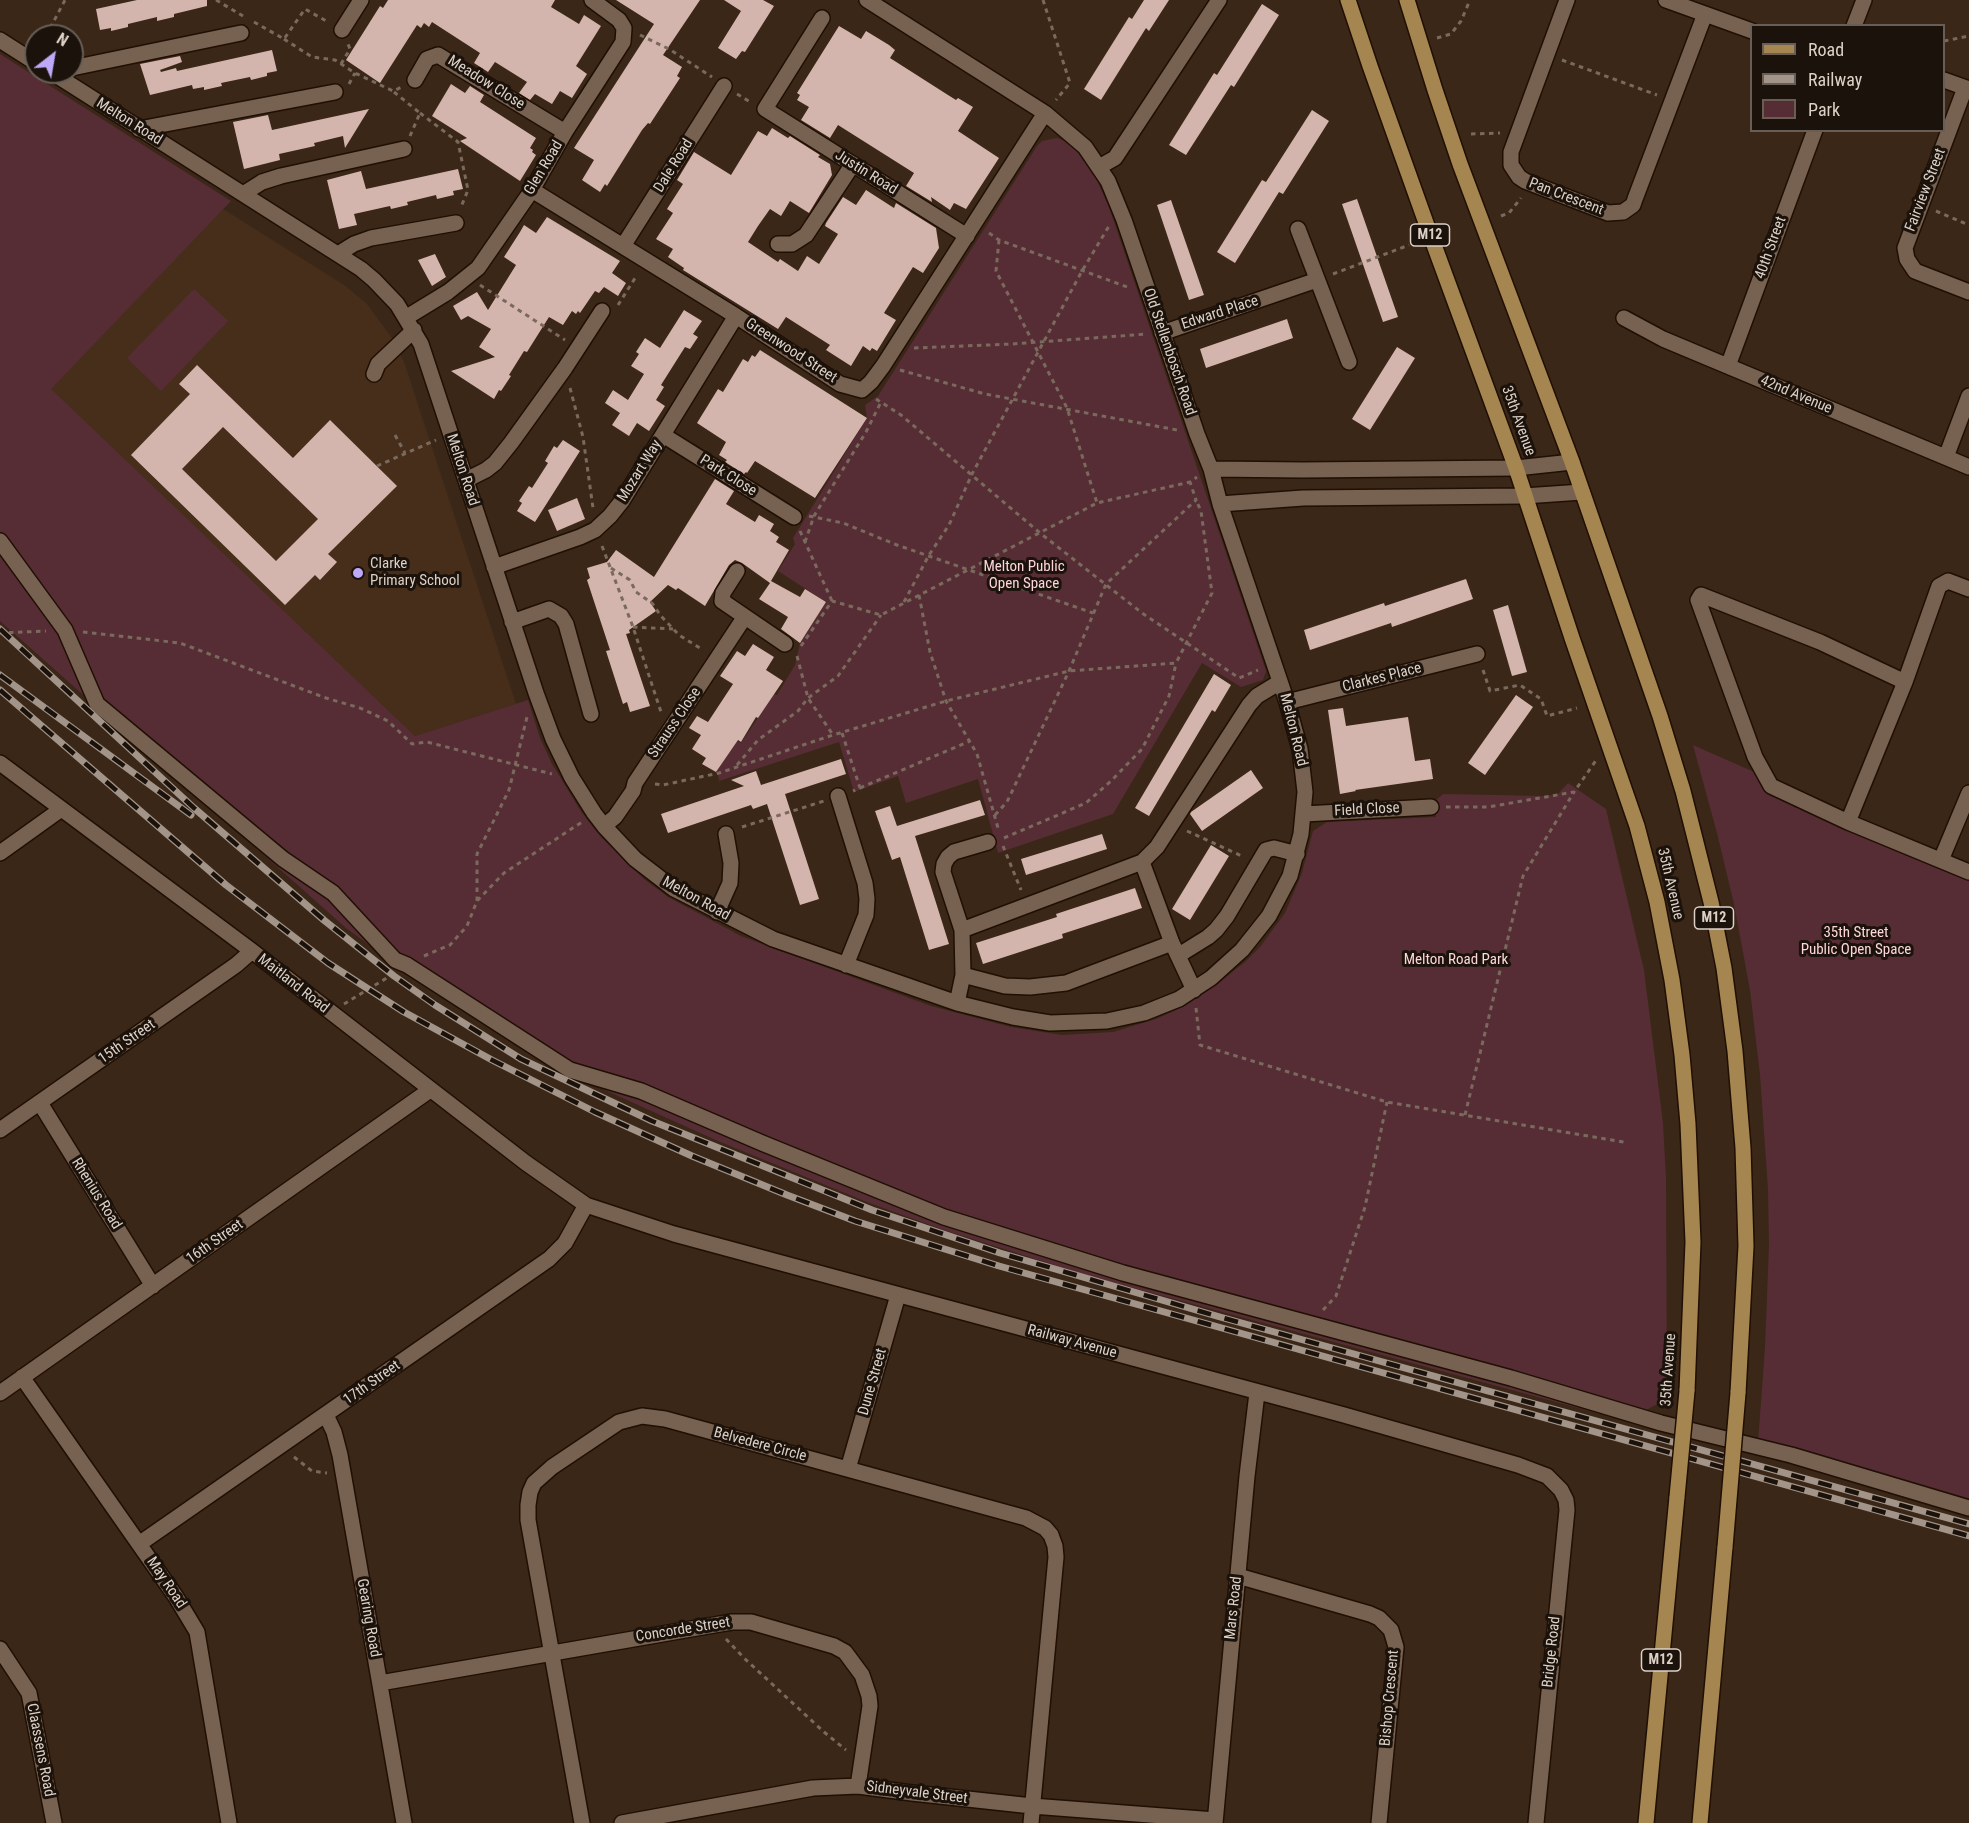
<!DOCTYPE html>
<html>
<head>
<meta charset="utf-8">
<style>
  body { margin:0 }
  #map { position:relative; width:1969px; height:1823px; overflow:hidden; background:#3a2718; font-family:"Roboto Condensed",sans-serif }
  canvas { display:block }
  .legend { position:absolute; left:1750px; top:24px; width:195px; height:108px; box-sizing:border-box; background:#1a120b; border:2px solid #685e56; margin:0; padding:8px 10px; list-style:none; font-size:18px; color:#ddd1c7 }
  .legend li { display:flex; align-items:center; gap:12px; height:30px }
  .legend b { width:30px; border:2px solid #685e56 }
  .north { position:absolute; left:24px; top:24px; width:60px; height:60px; box-sizing:border-box; background:#1a120b; border:2px solid #685e56; border-radius:50%; rotate:31deg; font-size:16px; font-weight:700; line-height:24px; text-align:center; color:#ddd1c7 }
  .north::after { content:''; display:block; margin:auto; width:21px; height:27px; background:#bda9f5; clip-path:polygon(50% 0,100% 100%,50% 72%,0 100%) }
</style>
</head>
<body>
<div id="map">
<canvas width="1969" height="1823"></canvas>
<ul class="legend">
<li><b style="height:8px;background:#a58650"></b>Road</li>
<li><b style="height:8px;background:#a29488"></b>Railway</li>
<li><b style="height:16px;background:#562d34"></b>Park</li>
</ul>
<div class="north">N</div>
</div>
<script>
const context = document.querySelector('canvas').getContext('2d');
context.lineJoin = 'round';
function fillPath(path, color) { context.fillStyle = color; context.fill(path, 'evenodd'); }
const poly = rows => new Path2D(rows.map(r => 'M' + r).join(''));
function strokePath(path, color, width, dash) { context.strokeStyle = color; context.lineWidth = width; context.lineCap = dash ? 'butt' : 'round'; context.setLineDash(dash || []); context.stroke(path); }
function label(font, color, halo, rows, align = 'center') {
  context.font = font + ' "Roboto Condensed",sans-serif'; context.lineWidth = 6; context.setLineDash([]); context.textBaseline = 'middle'; context.strokeStyle = halo; context.fillStyle = color; for (const [text, x, y, turn = 0] of rows) {
    context.save(); context.translate(x, y); context.rotate((+turn || 0) * Math.PI / 180); context.textAlign = isNaN(turn) ? turn : align; if (halo) context.strokeText(text, 0, 0); context.fillText(text, 0, 0); context.restore();
  }
}
const built = poly([
  [223,209,344,285,367,304,392,338,404,362,516,704,415,736,50,389]
]);
const green = poly([
  [0,54,231,201,51,389,415,736,528,700,540,738,552,764,582,813,601,837,644,879,668,897,741,936,931,1006,1011,1027,1062,1035,1113,1032,1156,1019,1176,1010,1213,987,1245,962,1260,947,1285,913,1302,873,1313,831,1327,822,1436,817,1436,800,1443,794,1545,796,1558,794,1568,783,1606,809,1644,970,1663,1123,1666,1178,1667,1399,1648,1409,1645,1426,1089,1276,941,1229,867,1202,718,1141,598,1087,554,1064,467,1014,425,986,346,928,0,621],
  [1057,138,1070,143,1086,163,1096,178,1109,207,1266,671,1263,680,1241,687,1202,663,1113,814,998,853,978,779,906,803,898,776,854,792,839,742,719,781,717,770,737,741,741,743,774,694,777,695,795,665,800,643,826,602,778,571,795,544,793,538,867,418,865,405,878,396,1037,146,1042,141],
  [194,289,228,321,161,391,127,358],
  [1693,745,1969,867,1969,1500,1758,1442,1765,1348,1769,1245,1768,1189,1760,1075,1750,990,1734,904,1717,833]
]);
const building = poly([
  [137,0,207,0,207,6,174,14,174,17,157,21,157,17,128,24,128,27,111,31,111,28,100,30,96,9],
  [388,0,555,0,551,7,579,24,584,15,601,26,576,66,587,74,572,98,560,91,552,104,535,94,530,100,519,93,527,82,495,62,488,72,474,63,480,53,432,22,429,27,424,23,421,28,417,25,380,83,346,60,380,6,383,8],
  [616,0,700,0,663,55,682,67,677,76,680,78,650,124,648,123,642,130,607,186,605,184,600,192,582,180,594,160,574,148,654,24],
  [724,0,763,0,774,6,745,52,742,51,736,59,718,48,741,11],
  [1144,0,1169,0,1149,31,1146,28,1101,100,1084,89,1129,17,1132,19],
  [1262,4,1279,15,1234,87,1231,85,1186,155,1169,145,1214,73,1217,75],
  [839,26,861,39,866,31,889,45,895,50,890,58,948,95,956,100,958,98,973,107,958,131,999,158,966,209,954,203,950,210,931,197,932,202,906,186,914,173,838,125,830,138,801,120,809,107,797,100,800,95,797,93],
  [272,50,277,71,267,73,267,76,251,80,250,77,221,83,222,86,204,90,204,87,193,89,192,85,150,95,140,64,180,56,182,62,160,70,161,72,176,68,177,71],
  [451,84,465,93,470,86,484,95,480,102,536,138,530,148,533,150,532,152,536,155,520,181,460,141,467,138,432,116],
  [369,109,345,148,343,136,314,143,315,146,279,154,280,160,244,169,233,122,268,115,272,130],
  [1312,110,1329,121,1283,194,1279,192,1235,263,1217,252,1262,180,1266,182],
  [772,128,788,138,790,136,820,155,818,157,830,164,832,175,809,213,790,201,781,216,770,209,758,226,748,242,778,262,780,259,798,271,807,256,819,264,838,234,825,226,826,223,843,197,856,205,866,190,894,208,896,203,936,228,939,248,923,273,913,267,884,313,896,320,877,351,872,348,870,351,863,346,851,366,826,350,830,345,786,317,778,329,683,270,684,268,668,257,673,249,656,239,673,213,667,209,683,184,677,180,694,152,731,175,758,131,767,136],
  [458,169,463,189,453,191,454,195,437,199,436,195,407,202,408,205,391,209,390,206,354,214,357,225,339,229,327,180,361,171,366,189],
  [1357,199,1398,317,1383,322,1342,204],
  [1171,200,1204,295,1189,300,1157,205],
  [547,217,620,261,612,273,626,283,618,296,604,287,599,293,595,291,580,313,578,311,576,314,572,311,563,325,549,317,527,352,524,351,509,375,511,376,501,391,499,390,494,399,451,371,495,357,479,347,491,329,468,316,461,320,453,306,477,292,488,310,516,265,504,257,520,232,524,225,536,233],
  [435,254,446,277,432,286,418,260],
  [684,310,702,321,693,334,698,337,690,349,685,347,661,385,664,387,656,400,665,406,649,431,637,423,629,436,612,425,620,413,605,403,613,390,628,400,644,374,631,366,639,354,636,352,645,338,660,348],
  [1287,319,1293,338,1206,368,1200,349],
  [1397,347,1415,358,1370,430,1352,419],
  [760,350,867,418,815,498,755,461,747,473,746,472,744,474,725,462,727,460,719,455,726,442,697,423,718,389,723,392,743,359,748,362,752,355,755,357],
  [197,365,293,458,330,420,397,486,328,554,337,562,320,580,315,575,285,605,131,455,190,394,179,384],
  [223,427,318,519,276,561,182,469],
  [563,440,580,451,535,522,517,511,522,503,519,501,529,486,532,488,548,463,545,461,554,446,557,448],
  [715,479,734,491,726,504,755,522,759,515,774,524,770,531,779,537,776,542,789,550,771,581,800,597,805,589,826,602,800,643,781,629,788,617,759,599,770,583,742,563,735,560,729,565,705,606,678,588,676,590,668,585,650,602,656,611,629,630,630,633,626,634,650,706,630,712,627,702,623,704,606,651,610,650,587,580,590,578,587,568,607,562,616,550,654,577],
  [577,498,585,519,557,531,548,510],
  [1466,579,1473,599,1392,627,1391,623,1310,650,1304,630,1384,603,1385,606],
  [1508,605,1527,672,1512,676,1493,610],
  [753,644,774,657,766,670,783,681,758,718,756,717,741,742,738,740,716,772,702,764,706,758,692,749,701,735,689,728,697,716,708,722,733,684,720,676,737,651,745,656],
  [1214,674,1231,685,1215,712,1212,710,1149,816,1135,808],
  [1516,695,1533,707,1485,775,1468,763],
  [1343,708,1346,726,1408,717,1415,761,1430,759,1433,779,1355,790,1356,791,1340,794,1328,710],
  [841,759,846,774,785,794,819,899,800,905,767,804,753,809,751,805,668,833,661,814,744,786,731,780,756,771,761,785],
  [1251,770,1263,788,1202,831,1190,814,1191,812],
  [980,800,985,815,915,836,949,944,929,950,900,857,892,860,875,811,890,806,897,826],
  [1102,834,1107,849,1026,875,1021,859],
  [1211,845,1229,856,1190,920,1172,909],
  [1135,888,1142,908,1062,934,1063,938,983,964,976,943,1057,917,1056,914]
]);
const path = poly([
  [216,0,243,16],
  [1043,0,1070,83,1056,100],
  [254,22,284,39,305,9,328,22],
  [640,35,669,49,712,77],
  [46,36,65,0],
  [1437,38,1451,34,1461,21,1470,0],
  [284,39,312,57,335,60,355,73,393,91,402,87],
  [1944,41,1969,36],
  [1562,60,1657,95],
  [341,64,350,49,348,44],
  [349,84,355,73],
  [394,92,420,113,410,136],
  [737,94,752,103],
  [420,113,458,142,468,190,461,207],
  [1471,134,1500,133],
  [1936,211,1969,225],
  [1501,216,1509,213,1521,198],
  [989,233,999,240,1130,288],
  [999,240,996,271,1067,408,1097,503],
  [1333,274,1409,245],
  [480,285,565,340],
  [618,305,637,275],
  [914,348,1012,344,1147,334],
  [900,370,985,394,1177,430],
  [570,388,583,437,593,508],
  [876,399,901,415,1040,533,1142,613,1239,678,1258,670],
  [395,435,405,453],
  [377,466,436,440],
  [809,516,843,523,897,545,1093,613],
  [800,531,832,601],
  [805,542,814,516,866,432,881,402],
  [602,546,633,627,661,712],
  [611,568,630,580,636,592,652,603,661,616,679,635,703,650],
  [919,595,930,652,946,701,977,754,998,828],
  [904,602,929,555,949,525,972,474,1082,271,1109,226],
  [633,627,673,629],
  [83,632,180,643,326,698,360,708,388,721,412,744,427,742,552,774],
  [0,633,46,631],
  [801,646,832,601,881,615,1097,503,1190,482,1197,477],
  [797,656,808,698,833,735],
  [1483,670,1490,691,1520,685,1541,699,1547,716,1577,708],
  [842,733,860,788,853,791],
  [737,765,758,740,798,711,808,698,838,676,881,615],
  [655,784,663,785,719,773,833,735,946,701,1069,671,1176,663,1212,593,1201,511,1196,500],
  [860,788,970,741],
  [1446,807,1488,807,1574,792,1597,759],
  [995,815,1007,802,1069,671,1106,584,1196,500,1190,482],
  [742,827,824,801],
  [1187,831,1244,857],
  [1004,838,1086,803,1111,781,1142,749,1169,696,1176,663],
  [1003,846,1021,890],
  [477,901,477,854,509,790,527,717],
  [424,956,450,945,467,926,477,901,504,873,582,822],
  [344,1004,390,976],
  [1196,1008,1200,1045,1387,1102,1624,1142],
  [1465,1115,1523,876,1574,792],
  [1323,1310,1336,1296,1365,1207,1387,1102],
  [294,1457,312,1471,327,1473],
  [726,1639,744,1658,824,1732,846,1750]
]);
const minor = poly([
  [1567,0,1511,152,1511,165,1519,177,1525,181,1608,213,1623,212,1633,205,1635,199,1705,14],
  [1666,0,1752,31],
  [822,18,765,109,967,236],
  [1854,26,1864,0],
  [342,30,361,0],
  [0,40,36,63],
  [72,68,241,33],
  [51,72,361,269,374,280,397,304,421,344,536,693,553,739,572,778,594,813,604,826,635,859,674,889,773,939,957,1003,1013,1017,1050,1023,1107,1021,1144,1013,1179,999,1211,978,1242,950,1269,916,1290,876,1301,834,1305,792,1300,749,1287,702,1220,504,1211,469,1197,434,1124,220,1108,181,1085,147,1045,113,867,0],
  [415,80,427,59,438,55,565,132],
  [1944,80,1969,89],
  [1965,88,1905,248,1907,259,1915,271,1969,292],
  [139,129,335,92],
  [1099,167,1115,158,1219,0],
  [532,190,736,316,840,384,862,390,871,382,883,366,1045,113],
  [243,194,262,182,281,176,404,149],
  [1298,229,1349,362],
  [778,244,792,244,806,235,853,164],
  [623,246,724,86],
  [338,254,354,244,371,238,456,223],
  [407,317,448,292,478,268,532,190,565,132,623,42,624,28,619,20,592,0],
  [1624,318,1663,339,1969,467],
  [1162,333,1317,280],
  [1728,366,1815,130],
  [374,374,378,364,414,330],
  [663,435,794,517],
  [1946,457,1969,396],
  [1211,469,1303,470,1516,468,1572,462],
  [466,480,486,470,495,463,511,443,565,368,602,311],
  [1220,504,1303,498,1524,496,1582,492],
  [0,541,65,630,97,704,283,859,333,893,395,960,407,965,570,1070,641,1091,762,1143,944,1217,1123,1273,1511,1378,1661,1423,1791,1455,1969,1508],
  [494,567,580,537,595,530,610,516,622,501,736,316],
  [737,571,723,593,722,601,785,644],
  [1969,589,1948,581,1939,586,1905,682,1848,822,1969,872],
  [512,622,549,609,561,616,566,624,591,714],
  [1287,702,1477,654],
  [0,763,252,951,526,1163,586,1205,674,1234,1344,1415,1518,1465,1547,1476,1561,1490,1566,1500,1567,1510,1536,1823],
  [838,796,865,883,867,899,866,915,846,965],
  [1304,814,1431,807],
  [1848,822,1771,786,1755,757,1698,600,1701,595,1820,642,1905,682],
  [604,826,615,817,633,791,635,783,744,618],
  [0,853,60,810],
  [1941,860,1969,793],
  [1142,862,1157,847,1249,705,1257,696,1280,682],
  [717,912,730,883,731,863,726,834],
  [962,930,1142,862,1172,943,1194,990],
  [1179,955,1208,937,1216,930,1227,916,1266,850,1274,848,1297,854],
  [963,975,1005,986,1030,987,1066,983,1172,943],
  [957,1003,963,975,962,930,943,872,944,864,948,857,954,852,988,842],
  [40,1103,153,1286],
  [0,1130,236,965,252,951],
  [22,1377,176,1597,197,1632,229,1823],
  [0,1393,430,1090],
  [326,1415,334,1432,340,1455,404,1823],
  [848,1469,898,1295],
  [139,1544,549,1259,565,1243,586,1205],
  [1238,1576,1370,1614,1379,1618,1391,1630,1396,1647,1379,1823],
  [0,1649,29,1693,54,1823],
  [380,1683,714,1625,732,1622,751,1622,834,1646,845,1652,862,1675,869,1696,870,1706,858,1786],
  [582,1823,528,1520,528,1505,530,1492,534,1483,552,1467,619,1422,642,1416,665,1419,1026,1518,1045,1528,1051,1535,1055,1546,1056,1557,1031,1823],
  [622,1823,813,1788,858,1786,912,1793,1032,1806,1215,1820],
  [1215,1823,1247,1476,1257,1393]
]);
const major = poly([
  [1348,0,1370,66,1430,234,1516,468,1572,638,1637,826,1657,902,1672,980,1682,1055,1688,1124,1693,1242,1687,1391],
  [1407,0,1435,90,1460,164,1572,462,1660,716,1683,791,1711,902,1724,968,1735,1051,1743,1148,1746,1246,1738,1393],
  [1646,1823,1677,1497],
  [1700,1823,1725,1547]
]);
const rail = poly([
  [0,629,194,808,325,921,394,976,435,1005,521,1059,652,1121,872,1210,1000,1253,1220,1317,1969,1524],
  [0,675,191,815],
  [0,690,226,885,328,963,404,1012,492,1060,595,1112,692,1156,787,1195,855,1221,999,1266,1969,1536]
]);
const majorBridge = poly([
  [1677,1497,1687,1391],
  [1725,1547,1738,1393]
]);
const markers = [
  [358,573,6,"#bda9f5"]
];
const shields = [
  [1430,235,39],
  [1714,918,39],
  [1661,1660,39]
];
const shieldNames = [
  ["M12",1430,235],
  ["M12",1714,918],
  ["M12",1661,1660]
];
const streetNames = [
  ["Meadow Close",486,83,32],
  ["Melton Road",129,122,32],
  ["Dale Road",674,166,-58],
  ["Glen Road",544,168,-59],
  ["Justin Road",866,173,32],
  ["Fairview Street",1926,190,-69],
  ["Pan Crescent",1566,197,21],
  ["40th Street",1771,248,-70],
  ["Edward Place",1220,313,-18],
  ["Greenwood Street",791,351,33],
  ["Old Stellenbosch Road",1169,352,71],
  ["42nd Avenue",1796,395,23],
  ["35th Avenue",1518,421,70],
  ["Melton Road",462,470,72],
  ["Mozart Way",640,471,-58],
  ["Park Close",728,476,32],
  ["Clarkes Place",1382,678,-14],
  ["Strauss Close",675,723,-56],
  ["Melton Road",1293,730,76],
  ["Field Close",1367,810,-3],
  ["35th Avenue",1670,884,77],
  ["Melton Road",696,899,29],
  ["Maitland Road",293,984,38],
  ["15th Street",127,1042,-35],
  ["Rhenius Road",96,1194,58],
  ["16th Street",215,1242,-35],
  ["Railway Avenue",1072,1342,15],
  ["35th Avenue",1669,1370,-86],
  ["Dune Street",873,1382,-74],
  ["17th Street",372,1383,-35],
  ["Belvedere Circle",760,1445,15],
  ["May Road",166,1583,56],
  ["Mars Road",1234,1608,-84],
  ["Gearing Road",368,1618,80],
  ["Concorde Street",683,1630,-9],
  ["Bridge Road",1552,1652,-84],
  ["Bishop Crescent",1390,1698,-85],
  ["Claassens Road",40,1750,79],
  ["Sidneyvale Street",917,1793,7]
];
const poiNames = [
  ["Clarke",370,564],
  ["Primary School",370,581]
];
const parkNames = [
  ["Melton Public",1024,567],
  ["Open Space",1024,584],
  ["35th Street",1856,933],
  ["Public Open Space",1856,950],
  ["Melton Road Park",1456,960]
];
fillPath(built, '#472e1a');
fillPath(green, '#562d34');
fillPath(building, '#d4b5ad');
strokePath(minor, '#200f03', 18);
strokePath(major, '#200f03', 18);
strokePath(path, '#7a6a5d', 3, [4.5, 4.5]);
strokePath(minor, '#776251', 15);
strokePath(major, '#a58650', 15);
strokePath(rail, '#a29488', 7);
strokePath(rail, '#1a120b', 4.5, [14]);
strokePath(majorBridge, '#200f03', 18, []);
strokePath(majorBridge, '#a58650', 15);
for (const [x, y, r, color] of markers) { const dot = new Path2D(); dot.arc(x, y, r, 0, 2 * Math.PI); context.fillStyle = color; context.fill(dot); strokePath(dot, '#1a120b', 2); }
for (const [x, y, w] of shields) { const box = new Path2D(); box.roundRect(x - w / 2, y - 11, w, 22, 4.5); context.fillStyle = '#1a120b'; context.fill(box); strokePath(box, '#ddd1c7', 1.5); }
label('bold 14px', '#ddd1c7', null, shieldNames);
label('15px', '#ddd1c7', '#1a120b', streetNames);
label('15px', '#ddd1c7', '#1a120b', poiNames, 'left');
label('15px', '#fed5da', '#1a120b', parkNames);
</script>
</body>
</html>
